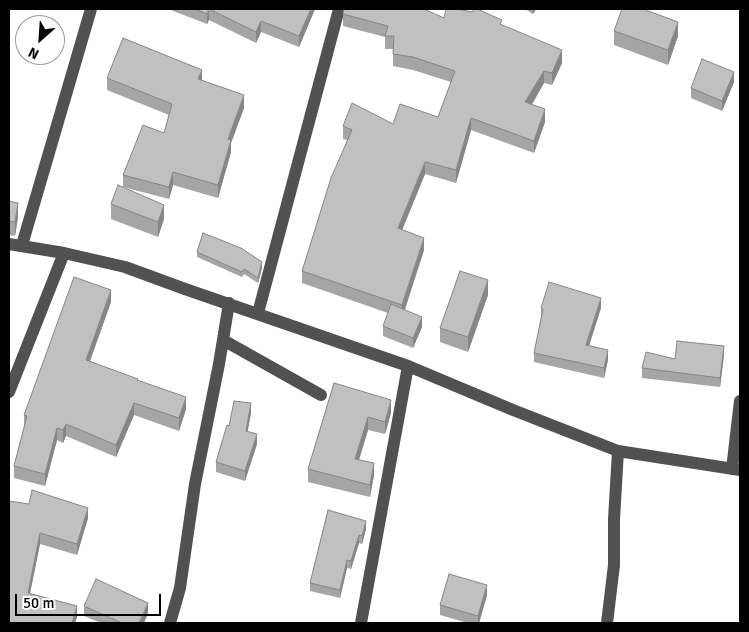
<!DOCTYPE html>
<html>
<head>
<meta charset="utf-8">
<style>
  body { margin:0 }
  #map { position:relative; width:749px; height:632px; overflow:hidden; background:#fff; font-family:Signika,sans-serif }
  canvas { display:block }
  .frame { position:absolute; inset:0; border:10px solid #000; pointer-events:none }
  .north { position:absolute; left:15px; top:15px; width:50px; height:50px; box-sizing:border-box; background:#fff; border:1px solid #999; border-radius:50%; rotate:206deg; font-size:14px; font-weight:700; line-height:20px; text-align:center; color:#000 }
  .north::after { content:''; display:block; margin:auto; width:18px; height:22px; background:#000; clip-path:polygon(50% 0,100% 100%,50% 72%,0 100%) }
  .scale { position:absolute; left:15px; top:594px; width:146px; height:22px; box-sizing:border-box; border:2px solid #000; border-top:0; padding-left:6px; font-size:15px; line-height:18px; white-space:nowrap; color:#000; -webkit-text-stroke:4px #fff; paint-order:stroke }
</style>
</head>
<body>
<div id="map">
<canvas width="749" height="632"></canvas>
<div class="frame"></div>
<div class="north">N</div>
<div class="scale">50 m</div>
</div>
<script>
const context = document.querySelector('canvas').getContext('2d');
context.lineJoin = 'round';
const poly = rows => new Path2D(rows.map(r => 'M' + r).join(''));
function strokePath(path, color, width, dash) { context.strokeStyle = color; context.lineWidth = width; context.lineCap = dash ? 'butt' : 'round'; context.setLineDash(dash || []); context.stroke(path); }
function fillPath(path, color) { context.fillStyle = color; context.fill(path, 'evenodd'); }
const minor = poly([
  [9,244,64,253,125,267,185,289,408,366,513,410,618,451,740,470],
  [22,245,91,9],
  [258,313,339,9],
  [223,340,321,395],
  [9,392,64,253],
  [732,469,740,401],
  [170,623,180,588,195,484,219,364,229,303],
  [361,623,408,366],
  [607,623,614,565,614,519,618,451]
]);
const wall = poly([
  [168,9,315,9,299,47,261,32,256,43,209,20,207,24],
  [525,9,536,9,533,14],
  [343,14,444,18,502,25,562,63,552,85,544,83,532,105,545,122,534,153,471,130,456,183,425,174,402,230,424,250,405,310,422,327,413,348,383,336,383,326,388,313,302,283,302,271,347,140,343,139,343,126,393,124,438,117,451,82,413,70,393,66,393,49,385,49,385,37,343,26],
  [614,31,678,36,668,65,614,45],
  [107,78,202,80,244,108,231,143,231,152,218,198,173,185,169,199,123,187,123,175,164,133,169,115,107,90],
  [734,82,722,111,691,98,691,88],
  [9,201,18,217,15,236,9,235],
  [111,204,164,219,158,237,111,219],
  [197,252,262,268,258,283,244,274,242,277,197,257],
  [488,295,468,352,440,342,440,328],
  [111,302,90,361,138,381,186,409,179,431,134,415,116,457,66,436,63,443,57,440,45,486,14,478,14,466,24,427,24,415],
  [541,308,601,308,589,346,608,360,604,378,534,362,534,353,541,318],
  [724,355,720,387,642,378,642,368,675,359],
  [334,383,391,413,385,434,368,430,359,460,374,475,370,497,308,482,308,469],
  [251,413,247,431,257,444,245,481,216,472,216,462,229,426],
  [9,501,88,518,77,555,40,544,30,593,77,617,75,623,9,623],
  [328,510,366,529,362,544,359,543,351,569,347,568,340,598,310,591,310,583],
  [487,595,479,623,468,623,440,615,440,605],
  [84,606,148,613,144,623,101,623,84,616]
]);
const shadedWall = poly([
  [209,9,209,20,207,24,207,14],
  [311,9,315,9,299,47,299,36],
  [533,9,536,9,533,14],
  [261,21,261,32,256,43,256,32],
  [678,22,678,36,668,65,668,50],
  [562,50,562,63,552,85,552,73],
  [202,70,202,82,198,79],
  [544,71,544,83,525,115,525,102],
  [734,72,734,82,722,111,722,101],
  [244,95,244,108,231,143,231,152,218,198,218,185,228,139],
  [545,109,545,122,534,153,534,141],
  [471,118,471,130,456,183,456,170],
  [425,162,425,174,398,240,398,228],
  [173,172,173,185,169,199,169,187],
  [18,203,18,217,15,236,15,222],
  [164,205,164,219,158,237,158,222],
  [424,238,424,250,402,317,402,305],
  [262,262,262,268,258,283,258,278],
  [488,280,488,295,468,352,468,337],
  [111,290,111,302,86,372,86,360],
  [601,298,601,308,586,355,586,345],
  [422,317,422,327,413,348,413,338],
  [724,346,724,355,720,387,720,378],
  [608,350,608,360,604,378,604,368],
  [186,397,186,409,179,431,179,418],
  [391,400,391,413,385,434,385,422],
  [134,403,134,415,116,457,116,445],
  [251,403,251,413,246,441,246,431],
  [368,417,368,430,355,472,355,459],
  [66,424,66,436,63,443,63,430],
  [57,428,57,440,45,486,45,474],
  [257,434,257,444,245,481,245,471],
  [374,463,374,475,370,497,370,485],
  [88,508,88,518,77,555,77,544],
  [366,521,366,529,362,544,362,536],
  [40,533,40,544,28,603,28,593],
  [359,535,359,543,351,569,351,561],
  [347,560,347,568,340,598,340,590],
  [487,585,487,595,479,623,478,623,478,616],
  [148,603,148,613,144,623,139,623],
  [77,606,77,617,75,623,72,623]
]);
const building = poly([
  [195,9,311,9,299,36,261,21,256,32,209,9,207,14,195,9],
  [344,9,424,9,444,18,446,9,457,9,472,12,474,9,477,9,502,20,500,24,562,50,552,73,544,71,525,102,545,109,534,141,471,118,456,170,425,162,398,228,424,238,402,305,302,271,331,178,352,130,343,126,352,103,393,124,400,104,438,117,455,71,413,57,393,54,394,36,385,36,388,26,343,14,344,9],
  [622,9,643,9,678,22,668,50,614,31,622,9],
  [123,38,202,70,198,79,244,95,228,139,231,140,218,185,173,172,169,187,123,175,143,125,164,133,172,104,107,78,123,38],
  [702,59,734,72,722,101,691,88,702,59],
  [118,185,164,205,158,222,111,204,118,185],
  [9,201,18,203,15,222,9,221,9,201],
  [203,233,241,248,262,262,258,278,244,269,242,272,197,252,203,233],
  [460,271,488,280,468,337,440,328,460,271],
  [74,277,111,290,86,360,138,379,137,380,186,397,179,418,134,403,116,445,66,424,63,430,57,428,45,474,14,466,27,416,24,415,74,277],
  [549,282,601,298,586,345,608,350,604,368,534,353,543,309,541,308,549,282],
  [391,304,422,317,413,338,383,326,391,304],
  [677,341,724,346,720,378,642,368,646,352,675,359,677,341],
  [334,383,391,400,385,422,368,417,355,459,374,463,370,485,308,469,334,383],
  [234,401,251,403,246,431,257,434,245,471,216,462,227,425,229,426,234,401],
  [32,490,88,508,77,544,40,533,28,593,77,606,72,623,9,623,9,501,29,504,32,490],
  [328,510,366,521,362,536,359,535,351,561,347,560,340,590,310,583,328,510],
  [449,574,487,585,478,616,440,605,449,574],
  [96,579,148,603,139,623,122,623,84,606,96,579]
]);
strokePath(minor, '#515151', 12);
fillPath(wall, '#a5a5a5');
fillPath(shadedWall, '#868686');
fillPath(building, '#c0c0c0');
strokePath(building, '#868686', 1);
</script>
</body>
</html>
